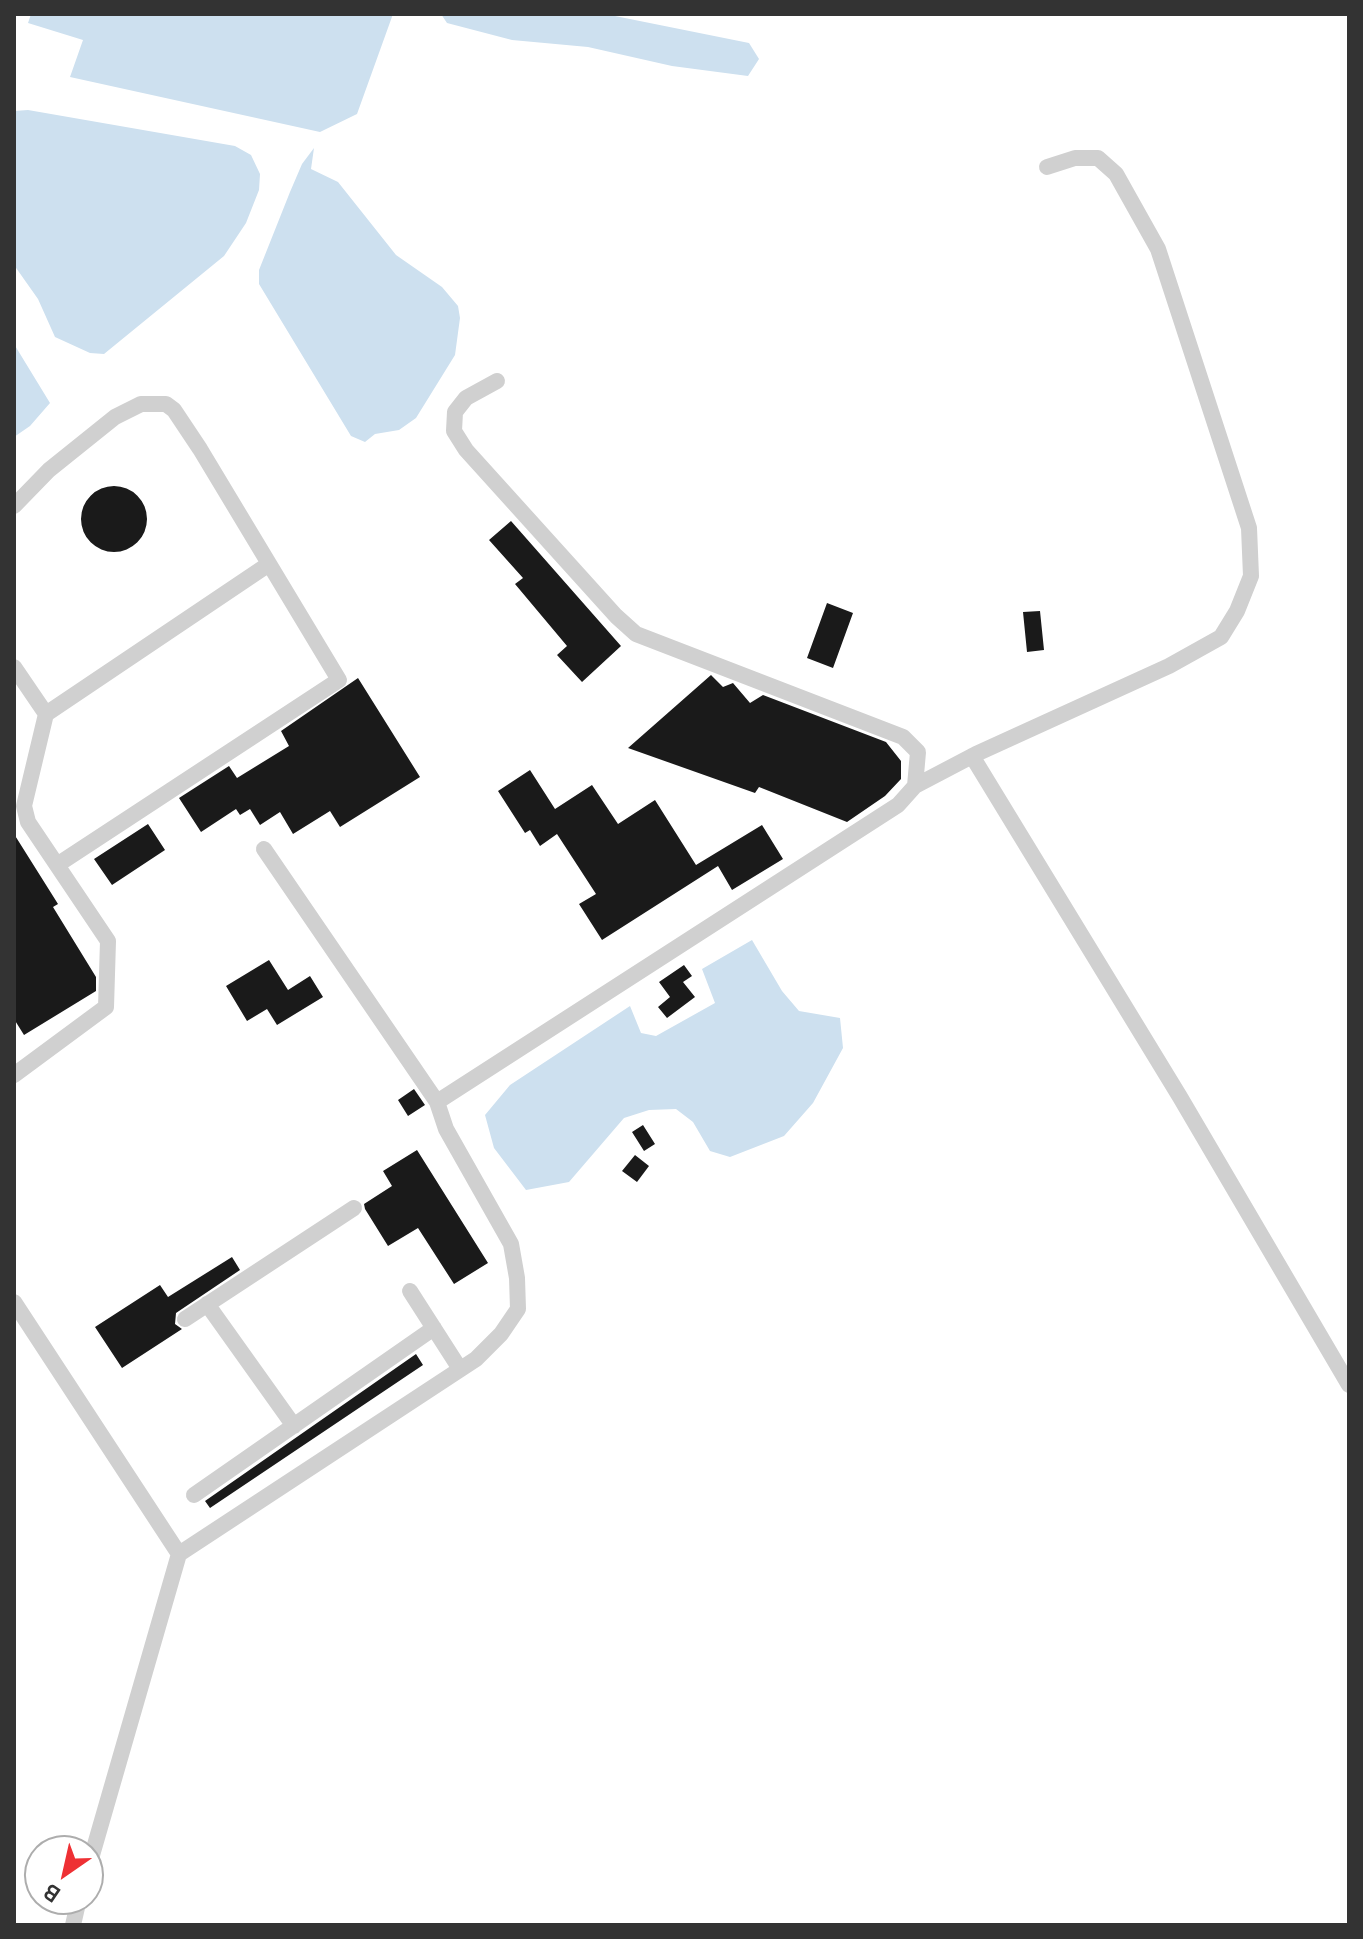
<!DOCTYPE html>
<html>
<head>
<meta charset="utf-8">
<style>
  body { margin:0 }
  #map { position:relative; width:1363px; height:1939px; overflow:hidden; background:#fff; font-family:Manrope,sans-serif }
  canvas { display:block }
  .frame { position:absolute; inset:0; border:16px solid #333; pointer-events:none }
  .north { position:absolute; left:24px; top:1835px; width:80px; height:80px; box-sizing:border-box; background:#fff; border:2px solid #adadad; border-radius:50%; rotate:214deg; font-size:22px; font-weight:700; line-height:32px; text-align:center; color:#333 }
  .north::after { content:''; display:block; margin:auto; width:28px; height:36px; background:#ee3034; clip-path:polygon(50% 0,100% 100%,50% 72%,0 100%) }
</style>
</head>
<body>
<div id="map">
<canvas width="1363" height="1939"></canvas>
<div class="frame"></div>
<div class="north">B</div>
</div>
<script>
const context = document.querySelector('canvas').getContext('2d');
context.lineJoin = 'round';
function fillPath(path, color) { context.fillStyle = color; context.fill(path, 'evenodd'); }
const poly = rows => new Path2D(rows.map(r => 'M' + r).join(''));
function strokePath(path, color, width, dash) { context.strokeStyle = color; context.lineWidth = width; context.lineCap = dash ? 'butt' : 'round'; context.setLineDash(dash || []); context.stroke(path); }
const water = poly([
  [31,14,393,14,357,114,320,132,70,77,83,40,28,23],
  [441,14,605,14,749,43,759,59,748,76,672,66,588,47,512,40,447,23],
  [28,110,235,146,251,155,260,174,259,190,246,223,224,256,104,354,90,353,55,337,38,299,14,265,14,111],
  [314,148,311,169,338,182,396,255,442,287,458,306,460,318,455,355,416,418,399,430,375,434,365,442,351,436,259,284,259,270,290,192,302,164],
  [14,344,50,403,30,426,14,437],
  [752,940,782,991,799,1011,840,1018,843,1048,813,1103,784,1136,730,1157,710,1151,693,1122,676,1109,649,1110,624,1118,569,1182,526,1190,494,1148,485,1115,510,1085,630,1006,641,1033,656,1036,715,1003,702,969]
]);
const building = poly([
  '81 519a33 33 0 1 1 66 0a33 33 0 1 1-66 0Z',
  [511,521,621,646,582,682,557,655,567,646,515,584,523,578,489,540],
  [827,603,853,613,833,668,807,658],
  [1040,611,1044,650,1027,652,1023,612],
  [711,675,723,687,733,683,750,703,763,695,886,742,901,761,901,779,885,796,847,822,759,787,755,793,628,748],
  [358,678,420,777,340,827,330,811,293,834,280,812,260,825,250,809,240,815,236,809,201,832,179,798,229,766,237,778,289,746,281,731],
  [530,770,555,809,592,785,618,824,655,800,696,865,762,825,783,859,732,890,718,866,602,940,579,904,596,894,557,834,540,846,530,830,525,833,498,791],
  [148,824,165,850,112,885,94,859],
  [14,834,58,904,53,907,96,977,96,991,24,1035,14,1019],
  [269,960,288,990,310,976,323,997,277,1025,267,1009,247,1021,226,986],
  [684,965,692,976,683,982,695,997,667,1018,658,1007,670,997,659,982],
  [414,1089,425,1105,408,1116,398,1100],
  [643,1125,655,1144,644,1151,632,1132],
  [417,1150,488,1263,454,1284,418,1228,388,1246,365,1209,364,1204,392,1186,383,1171],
  [635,1155,649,1166,637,1182,622,1171],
  [232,1257,240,1270,176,1313,175,1324,182,1329,122,1368,95,1327,160,1285,168,1297],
  [416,1354,423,1365,210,1508,205,1501]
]);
const minor = poly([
  [14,506,49,470,115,417,141,404,166,404,174,410,200,449,339,680,57,865],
  [14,667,46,714],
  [972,756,1180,1097,1349,1385],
  [915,786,976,754,1169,666,1221,637,1237,611,1251,576,1249,528,1158,249,1116,174,1098,158,1075,158,1047,167],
  [264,849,437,1102],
  [14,1075,106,1007,108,941,28,822,24,806,46,714,269,564],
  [410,1291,460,1369],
  [14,1302,179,1554],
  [207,1304,294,1426],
  [185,1319,354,1208],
  [194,1495,434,1328],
  [88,1869,179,1554,476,1359,501,1334,518,1309,517,1278,511,1244,446,1129,437,1102,898,805,915,786,918,752,903,737,636,634,616,616,466,450,454,431,455,412,466,398,497,381],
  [73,1925,79,1899]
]);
fillPath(water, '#cde0ef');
fillPath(building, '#1a1a1a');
strokePath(minor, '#d0d0d0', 16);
</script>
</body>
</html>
